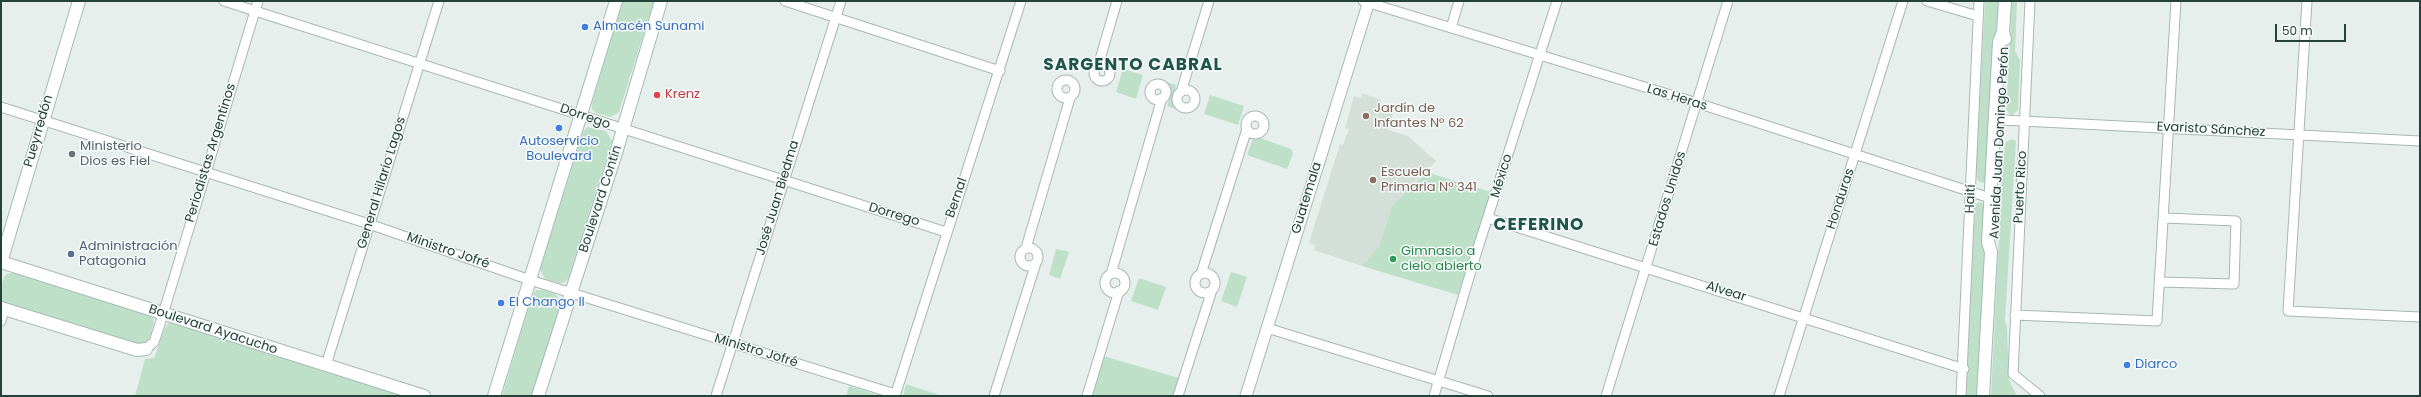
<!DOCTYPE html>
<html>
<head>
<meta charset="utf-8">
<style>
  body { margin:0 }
  #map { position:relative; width:2421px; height:397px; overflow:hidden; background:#e6efeb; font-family:Poppins,sans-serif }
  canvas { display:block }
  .frame { position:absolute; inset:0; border:2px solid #24423a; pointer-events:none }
  .scale { position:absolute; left:2275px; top:24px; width:71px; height:18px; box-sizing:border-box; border:2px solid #24423a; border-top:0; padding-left:5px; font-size:12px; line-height:14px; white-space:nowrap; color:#24423a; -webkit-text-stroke:3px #f7fbf9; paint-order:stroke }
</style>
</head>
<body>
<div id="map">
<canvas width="2421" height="397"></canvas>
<div class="frame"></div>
<div class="scale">50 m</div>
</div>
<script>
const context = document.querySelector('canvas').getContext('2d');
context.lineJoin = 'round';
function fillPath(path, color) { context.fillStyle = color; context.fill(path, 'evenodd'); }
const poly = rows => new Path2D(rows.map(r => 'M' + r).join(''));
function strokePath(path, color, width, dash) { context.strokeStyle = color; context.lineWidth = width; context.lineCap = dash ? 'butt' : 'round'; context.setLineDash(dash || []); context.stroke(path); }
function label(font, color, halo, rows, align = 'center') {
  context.font = font + ' Poppins,sans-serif'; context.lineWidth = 3; context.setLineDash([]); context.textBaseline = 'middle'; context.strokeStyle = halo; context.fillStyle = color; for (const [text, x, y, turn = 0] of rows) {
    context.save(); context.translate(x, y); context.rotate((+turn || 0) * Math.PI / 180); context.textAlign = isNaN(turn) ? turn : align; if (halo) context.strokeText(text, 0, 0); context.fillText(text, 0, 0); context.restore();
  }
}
const built = poly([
  [1362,93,1381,100,1379,104,1394,110,1388,130,1408,136,1436,161,1392,206,1379,246,1362,266,1314,250,1315,245,1309,243,1340,144,1343,145,1349,129,1345,128,1354,96,1361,98]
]);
const green = poly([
  [623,1,654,1,619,112,611,117,596,113,592,109,592,103],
  [1985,1,1999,1,1989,175,1987,181,1983,183,1978,181,1976,176],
  [2012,1,2017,1,2015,51,2020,60,2018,110,2011,116,2006,109],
  [1123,69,1143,75,1136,99,1116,92],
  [1166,82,1176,85,1173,99,1175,109,1167,106,1171,94],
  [1210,95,1244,106,1238,125,1204,114],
  [587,127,606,131,612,141,568,279,564,283,559,283,545,279,540,269,583,132],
  [1257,137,1291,149,1293,154,1287,169,1247,155,1252,141],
  [2012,139,2016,141,2005,320,2007,328,2009,380,2017,396,1991,396,2003,153,2006,142],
  [1426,172,1491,192,1458,295,1362,266,1379,246,1392,206],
  [1982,202,1987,213,1978,396,1966,396,1975,208,1977,203],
  [1056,249,1069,252,1060,279,1049,275],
  [16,272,149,314,153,317,154,323,149,340,138,345,5,304,1,301,1,287,4,277,7,274],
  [1231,272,1247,277,1237,307,1221,301],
  [1139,278,1166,287,1158,310,1131,301],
  [536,290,543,290,555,294,560,299,560,305,532,396,502,396,532,296],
  [174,322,413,396,133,396,135,396,145,359,154,358,165,328,169,323],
  [1103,356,1179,378,1173,396,1091,396],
  [906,384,942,396,903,396],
  [849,386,881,396,846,396]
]);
const minor = poly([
  [224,1,946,232],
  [785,1,1000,71],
  [1363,1,1697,103,1990,198],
  [1927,1,1978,16],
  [2030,1,2013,374,2040,396],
  [2307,1,2288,311,2420,317],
  [1451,28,1459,1],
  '1094 73a8 8 0 1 1 16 0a8 8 0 1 1-16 0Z',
  [1098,66,1117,1],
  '1057 89a9 9 0 1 1 18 0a9 9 0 1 1-18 0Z',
  '1150 92a8 8 0 1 1 16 0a8 8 0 1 1-16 0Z',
  '1177 99a9 9 0 1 1 18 0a9 9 0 1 1-18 0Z',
  [1181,92,1209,1],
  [1,107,369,224,530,280,895,394],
  '1246 125a9 9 0 1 1 18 0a9 9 0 1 1-18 0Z',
  [2002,120,2420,141],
  [1488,218,1964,369],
  '1020 257a9 9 0 1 1 18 0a9 9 0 1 1-18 0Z',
  [1026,248,1070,98],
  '1195 283a10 10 0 1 1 20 0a10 10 0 1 1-20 0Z',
  '1105 283a10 10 0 1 1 20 0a10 10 0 1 1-20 0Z',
  [1111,274,1162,98],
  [1201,274,1247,129],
  [2161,282,2234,284,2236,221,2165,218],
  [2015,315,2157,321,2176,1],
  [1,321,4,310],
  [1267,328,1488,396],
  [146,349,154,342,160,324,258,1],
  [326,365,439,1],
  [716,396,841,1],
  [895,396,1021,1],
  [994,396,1036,263],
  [1087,396,1119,291],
  [1178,396,1212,290],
  [1434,396,1476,254,1557,1],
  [1606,396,1728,1],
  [1779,396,1903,1],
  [1961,396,1979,1]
]);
const tertiary = poly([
  [1246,396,1369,1]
]);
const secondary = poly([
  [2005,1,2003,32,2005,39],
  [1,262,424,396],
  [1,262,79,1],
  [1,308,137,350,146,349],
  [494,396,616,1],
  [538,396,616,153,661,1],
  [1983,396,1991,252,1988,242,1999,42,2003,32]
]);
const markers = [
  [585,27,4,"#3f7fe0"],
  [657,95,4,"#e0444e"],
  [1366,116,4,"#8d6e63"],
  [559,128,4,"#3f7fe0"],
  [72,154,4,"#6b7280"],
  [1373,180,4,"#8d6e63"],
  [71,254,4,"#5c6f8a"],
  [1393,259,4,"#2e9e5b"],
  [501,303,4,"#3f7fe0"],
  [2127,365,4,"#3f7fe0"]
];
const shopNames = [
  ["Almacén Sunami",593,27],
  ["Autoservicio",559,142,"center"],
  ["Boulevard",559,157,"center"],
  ["El Chango II",509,303],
  ["Diarco",2135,365]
];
const healthNames = [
  ["Krenz",665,95]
];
const streetNames = [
  ["Las Heras",1677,98,17],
  ["Dorrego",585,117,19],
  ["Evaristo Sánchez",2211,130,3],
  ["Pueyrredón",39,131,-74],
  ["Avenida Juan Domingo Perón",2000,143,-87],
  ["Periodistas Argentinos",211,153,-73],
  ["México",1502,176,-73],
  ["General Hilario Lagos",382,183,-73],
  ["Puerto Rico",2021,187,-87],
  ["José Juan Biedma",778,198,-73],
  ["Bernal",957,198,-71],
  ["Guatemala",1307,198,-73],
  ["Boulevard Contín",601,199,-72],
  ["Estados Unidos",1668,199,-73],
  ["Honduras",1841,199,-72],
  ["Haití",1971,199,-88],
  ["Dorrego",894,215,17],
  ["Ministro Jofré",448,251,19],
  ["Alvear",1726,292,17],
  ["Boulevard Ayacucho",213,330,18],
  ["Ministro Jofré",756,351,17]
];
const educationNames = [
  ["Jardín de",1374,109],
  ["Infantes N° 62",1374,124],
  ["Escuela",1381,173],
  ["Primaria N° 341",1381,188]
];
const worshipNames = [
  ["Ministerio",80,147],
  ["Dios es Fiel",80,162]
];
const serviceNames = [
  ["Administración",79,247],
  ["Patagonia",79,262]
];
const leisureNames = [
  ["Gimnasio a",1401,252],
  ["cielo abierto",1401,267]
];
const districtNames = [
  ["SARGENTO CABRAL",1133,66],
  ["CEFERINO",1539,226]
];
fillPath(built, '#d4dfda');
fillPath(green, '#bfe0c8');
strokePath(minor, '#a8b8b2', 11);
strokePath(tertiary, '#a8b8b2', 13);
strokePath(secondary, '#a4bbb3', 14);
strokePath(minor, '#fff', 9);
strokePath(tertiary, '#fff', 11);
strokePath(secondary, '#fff', 12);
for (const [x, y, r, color] of markers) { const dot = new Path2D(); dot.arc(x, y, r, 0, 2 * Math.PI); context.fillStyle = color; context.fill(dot); strokePath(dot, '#f7fbf9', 1.5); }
label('13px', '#366cbe', '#f7fbf9', shopNames, 'left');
label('13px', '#be3a42', '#f7fbf9', healthNames, 'left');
label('13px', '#24423a', '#f7fbf9', streetNames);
label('13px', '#785e54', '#f7fbf9', educationNames, 'left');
label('13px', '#5b616d', '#f7fbf9', worshipNames, 'left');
label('13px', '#4e5e75', '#f7fbf9', serviceNames, 'left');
label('13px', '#27864d', '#f7fbf9', leisureNames, 'left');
context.letterSpacing = '1px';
label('bold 17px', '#1f5548', '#f7fbf9', districtNames);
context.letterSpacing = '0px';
</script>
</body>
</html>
